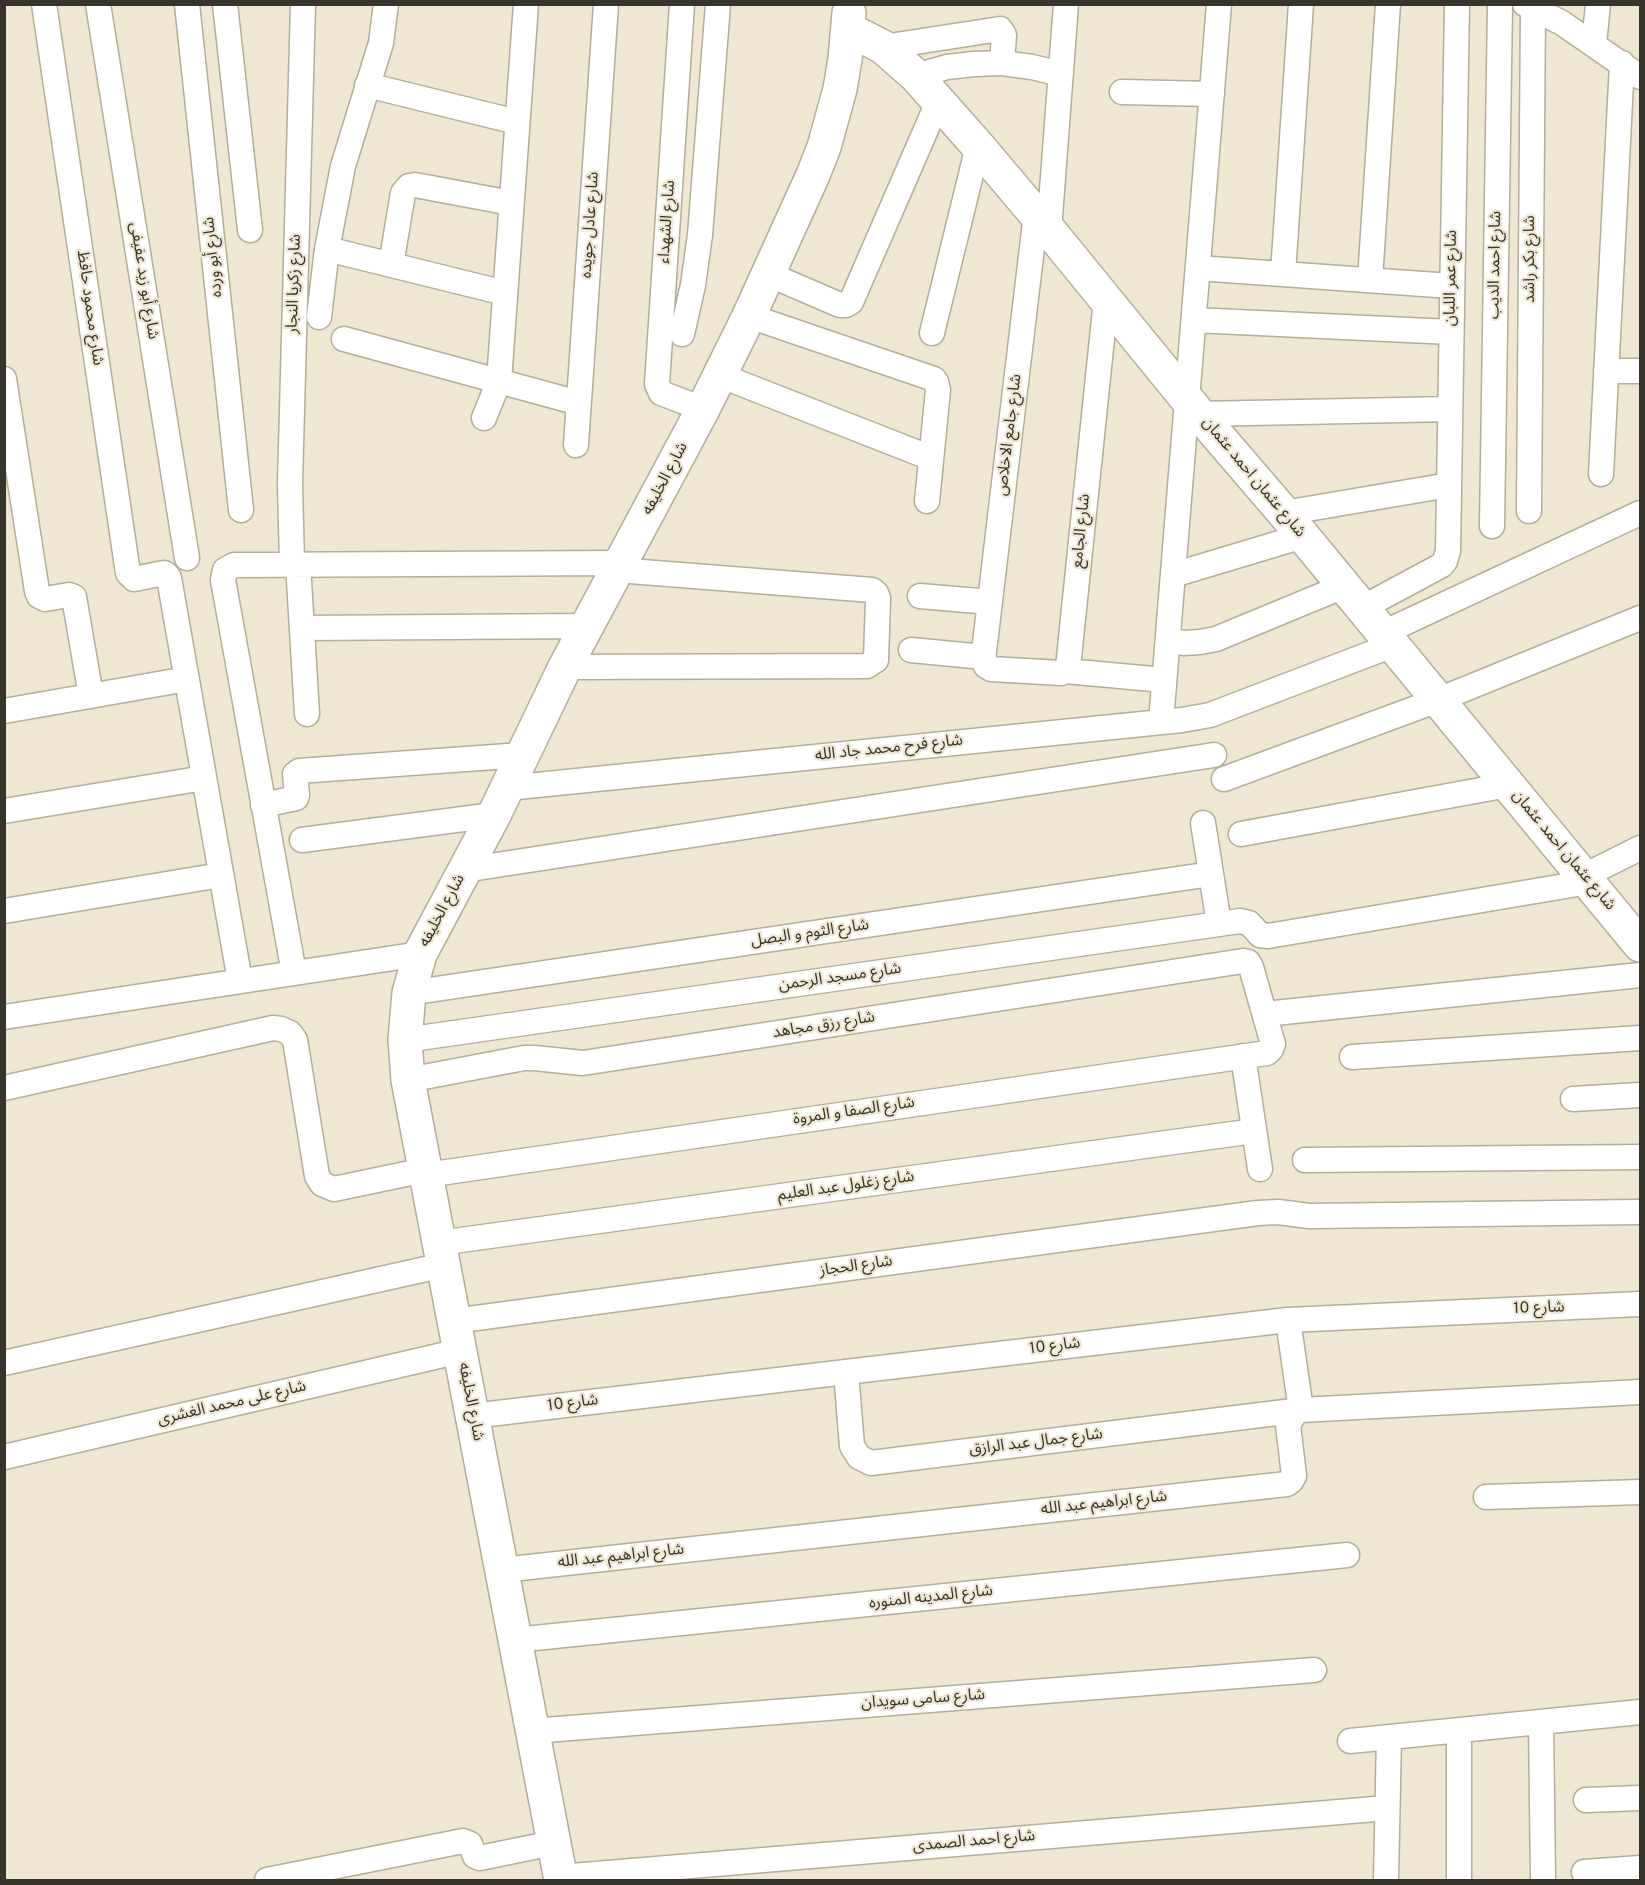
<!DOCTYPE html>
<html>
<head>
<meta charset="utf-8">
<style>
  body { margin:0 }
  #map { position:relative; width:1645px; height:1885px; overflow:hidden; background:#efe7d1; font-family:Overpass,sans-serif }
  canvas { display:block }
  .frame { position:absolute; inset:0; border:6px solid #37342c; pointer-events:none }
</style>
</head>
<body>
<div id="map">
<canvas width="1645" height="1885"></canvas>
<div class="frame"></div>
</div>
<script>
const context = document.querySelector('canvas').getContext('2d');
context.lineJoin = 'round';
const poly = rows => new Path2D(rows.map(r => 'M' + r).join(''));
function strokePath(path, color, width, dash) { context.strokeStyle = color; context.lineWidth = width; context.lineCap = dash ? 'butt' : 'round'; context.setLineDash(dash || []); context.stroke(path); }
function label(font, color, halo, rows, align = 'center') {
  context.font = font + ' Overpass,"Noto Sans Arabic",sans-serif'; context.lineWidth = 4.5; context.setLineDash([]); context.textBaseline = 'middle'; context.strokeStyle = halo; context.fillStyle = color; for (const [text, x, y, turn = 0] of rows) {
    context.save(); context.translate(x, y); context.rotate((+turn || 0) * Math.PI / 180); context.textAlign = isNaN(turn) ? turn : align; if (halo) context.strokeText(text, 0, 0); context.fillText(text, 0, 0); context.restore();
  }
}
const street = poly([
  [44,4,128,573,134,579,164,573,167,575,169,578,240,981],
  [98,4,187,558],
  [187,4,241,510],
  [225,4,250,230],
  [682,4,657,384,661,393,703,409],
  [1525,4,1562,23,1640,77],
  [1594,44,1598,4],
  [883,47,1000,29,1004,35,1002,63],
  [916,76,947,67,974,64,1002,63,1032,67,1061,74],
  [367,85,517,122],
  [1122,92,1212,94],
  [1036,214,983,660,986,666,991,669,1061,673,1066,671,1068,667,1106,300],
  [1049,230,1066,4],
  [327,249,505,293],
  [391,265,403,193,409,186,415,185,511,203],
  [1198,268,1451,286],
  [768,274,840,305,846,305,851,302,938,102],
  [1283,274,1301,4],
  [1370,280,1388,4],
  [749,316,934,379,936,382,938,390,927,501],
  [319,317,327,249,343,166,381,43,386,4],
  [1194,320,1451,332],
  [932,333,978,146],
  [682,334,693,285,700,235,718,4],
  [344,339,579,403],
  [1606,371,1640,371],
  [719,375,931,458],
  [4,379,37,591,39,596,45,599,69,595,74,597,91,696],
  [1199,414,1450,409],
  [484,418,499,381,526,4],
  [576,445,606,4],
  [1601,474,1622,63],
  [1529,511,1533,8],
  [1284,513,1449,485],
  [1492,526,1500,4],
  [292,564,290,484,303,4],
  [298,564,307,714],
  [1173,575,1303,536],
  [920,596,990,602],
  [1362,608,1442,565,1445,561,1448,551,1457,4],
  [302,628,587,626],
  [1383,633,1640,513],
  [1168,640,1184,643,1200,642,1216,639,1344,586],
  [911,650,984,657],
  [565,667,867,666,876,660,878,598,876,593,872,590,617,570],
  [1066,671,1164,680],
  [4,711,187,679],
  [1161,722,1219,4],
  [1224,779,1438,700,1640,618],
  [507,788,1182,720,1210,715,1393,645],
  [263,805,296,798,297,795,295,774,299,771,522,755],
  [4,811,204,778],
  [1203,823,1219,924],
  [1241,834,1508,785],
  [302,840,494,815],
  [464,870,1214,755],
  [1584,876,1640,848],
  [4,911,221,875],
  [294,973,223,580,225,570,234,565,621,563],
  [409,993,1211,874],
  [1265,1014,1640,975],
  [4,1017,420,954],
  [405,1040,1240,921,1249,923,1260,935,1268,936,1589,882],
  [1243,1056,1260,1169],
  [1352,1057,1640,1038],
  [408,1080,524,1058,534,1058,583,1063,1243,961,1248,962,1251,967,1273,1044,1271,1049,1267,1053,426,1175],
  [4,1088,273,1028,281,1029,290,1033,295,1040,317,1176,322,1184,334,1189,425,1170],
  [1573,1099,1640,1095],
  [1305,1160,1640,1157],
  [439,1243,1254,1131],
  [1288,1320,1301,1410],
  [454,1321,1258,1213,1278,1212,1309,1216,1640,1212],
  [4,1363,444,1265],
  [846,1372,852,1446,859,1457,871,1463,1301,1410,1640,1392],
  [472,1416,1288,1320,1640,1304],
  [4,1457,460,1351],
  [1486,1497,1640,1492],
  [502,1570,1287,1484,1291,1481,1294,1476,1288,1425,1295,1413,1301,1410],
  [515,1640,1347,1555],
  [1541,1722,1543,1880],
  [532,1731,1314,1670],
  [1350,1741,1640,1712],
  [1586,1800,1640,1798],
  [1584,1872,1640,1868],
  [560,1877,1387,1808],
  [267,1880,463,1841,470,1844,475,1856,480,1858,553,1843],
  [1386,1880,1389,1737],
  [1459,1880,1459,1730]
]);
const secondary = poly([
  [848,29,883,47,916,76,978,146,1049,230,1199,414,1284,513,1640,945],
  [561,1880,408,1080,405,1040,409,993,420,954,494,815,565,667,703,409,749,316,813,175,824,147,840,89,845,59,849,13]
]);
const streetNames = [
  ["شارع الشهداء",668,222,-86],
  ["شارع عادل جويده",591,225,-86],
  ["شارع أبو ورده",214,257,-96],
  ["شارع بكر راشد",1531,259,-90],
  ["شارع احمد الديب",1496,265,-89],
  ["شارع عمر اللبان",1452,278,-89],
  ["شارع أبو زيد عفيفى",143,281,81],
  ["شارع زكريا النجار",295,284,-88],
  ["شارع محمود حافظ",89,308,82],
  ["شارع جامع الاخلاص",1010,435,-83],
  ["شارع عثمان احمد عثمان",1253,478,50],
  ["شارع الخليفه",666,479,-62],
  ["شارع الجامع",1082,531,-84],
  ["شارع فرح محمد جاد الله",889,749,-6],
  ["شارع عثمان احمد عثمان",1563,851,50],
  ["شارع الخليفه",443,911,-62],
  ["شارع الثوم و البصل",810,934,-8],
  ["شارع مسجد الرحمن",840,978,-8],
  ["شارع رزق مجاهد",824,1026,-9],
  ["شارع الصفا و المروة",854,1112,-8],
  ["شارع زغلول عبد العليم",846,1187,-8],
  ["شارع الحجاز",856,1267,-8],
  ["شارع 10",1539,1309,-2],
  ["شارع 10",1055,1347,-7],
  ["شارع الخليفه",470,1402,79],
  ["شارع على محمد الغشرى",232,1404,-13],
  ["شارع 10",573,1404,-7],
  ["شارع جمال عبد الرازق",1036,1443,-7],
  ["شارع ابراهيم عبد الله",1104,1504,-6],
  ["شارع ابراهيم عبد الله",621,1557,-6],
  ["شارع المدينه المنوره",931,1598,-6],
  ["شارع سامى سويدان",923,1700,-4],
  ["شارع احمد الصمدى",974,1842,-5]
];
strokePath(street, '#b4ad98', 27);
strokePath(secondary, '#b4ad98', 36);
strokePath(street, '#fff', 24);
strokePath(secondary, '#fff', 33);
label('16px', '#37342c', '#efe7d1', streetNames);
</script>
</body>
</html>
